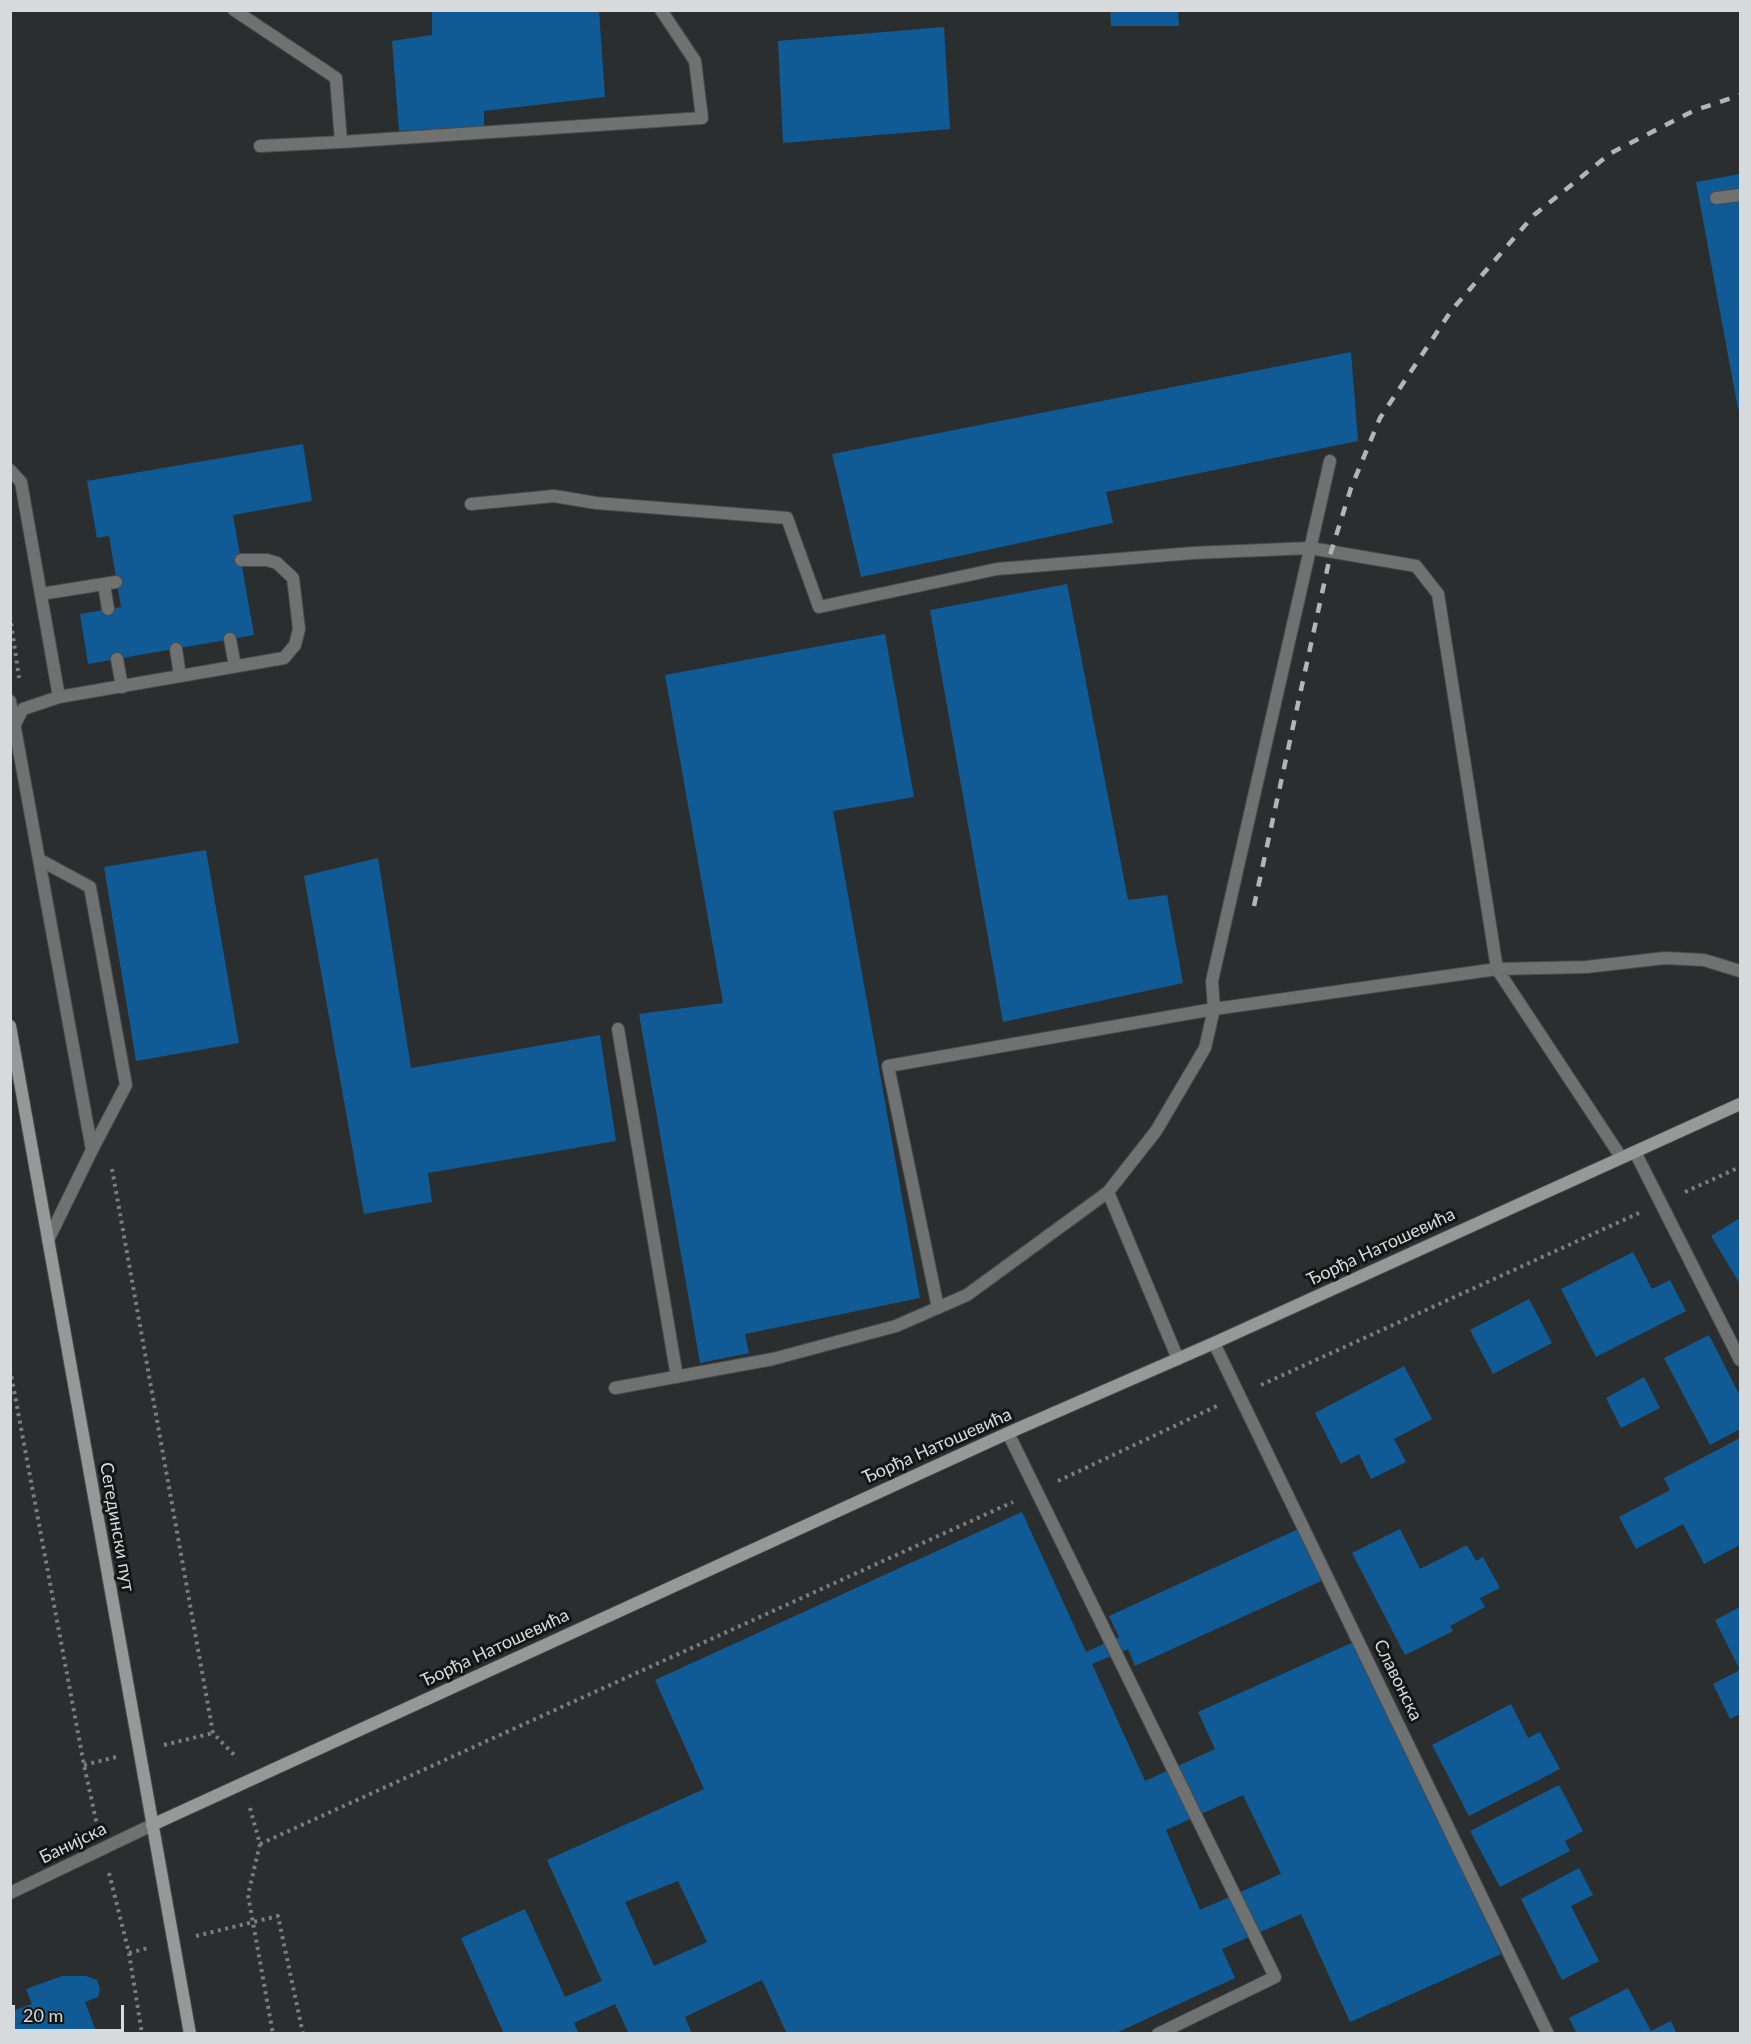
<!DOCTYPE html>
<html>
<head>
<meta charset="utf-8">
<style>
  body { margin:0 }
  #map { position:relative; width:1751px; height:2044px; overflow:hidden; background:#2b2e2f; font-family:Lato,sans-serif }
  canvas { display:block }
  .frame { position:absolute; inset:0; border:12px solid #d7d9da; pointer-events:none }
  .scale { position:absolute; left:12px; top:2005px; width:112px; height:27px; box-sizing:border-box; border:3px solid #d7d9da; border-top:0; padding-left:8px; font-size:18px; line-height:21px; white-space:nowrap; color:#d7d9da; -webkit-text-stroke:4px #141616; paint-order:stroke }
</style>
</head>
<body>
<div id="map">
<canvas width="1751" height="2044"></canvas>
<div class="frame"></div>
<div class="scale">20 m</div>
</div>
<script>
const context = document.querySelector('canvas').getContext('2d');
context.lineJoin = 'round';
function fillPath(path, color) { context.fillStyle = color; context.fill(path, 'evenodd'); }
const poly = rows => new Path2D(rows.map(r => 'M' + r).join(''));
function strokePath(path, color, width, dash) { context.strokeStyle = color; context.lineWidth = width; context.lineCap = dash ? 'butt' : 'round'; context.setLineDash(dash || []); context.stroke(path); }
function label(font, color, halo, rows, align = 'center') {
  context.font = font + ' Lato,sans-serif'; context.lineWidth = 6; context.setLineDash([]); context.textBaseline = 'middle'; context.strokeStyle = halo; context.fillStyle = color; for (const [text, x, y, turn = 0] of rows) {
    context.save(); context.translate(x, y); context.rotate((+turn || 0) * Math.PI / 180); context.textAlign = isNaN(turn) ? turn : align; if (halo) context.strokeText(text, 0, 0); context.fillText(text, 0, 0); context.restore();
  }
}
const building = poly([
  [432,10,599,10,605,97,484,111,484,127,399,131,392,41,432,35],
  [1110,10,1178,10,1179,26,1111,26],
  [944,27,950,129,783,143,778,41],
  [1740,174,1740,409,1738,409,1696,182],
  [1351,352,1358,441,1106,492,1113,523,861,577,832,454],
  [303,444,312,501,233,515,254,635,88,664,80,614,121,607,109,536,97,538,87,481],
  [1067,584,1128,900,1167,895,1183,983,1003,1022,930,610],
  [885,634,914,797,833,811,920,1298,745,1334,749,1353,700,1363,639,1014,723,1003,665,675],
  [206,850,239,1043,136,1061,104,867],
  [378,858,411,1068,600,1035,616,1141,428,1173,432,1202,364,1214,304,876],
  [1740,1218,1740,1284,1711,1236],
  [1633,1252,1652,1289,1670,1280,1686,1311,1596,1357,1561,1289],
  [1529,1299,1552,1343,1493,1374,1470,1330],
  [1709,1335,1740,1396,1740,1429,1710,1445,1664,1358],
  [1404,1366,1432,1419,1394,1439,1406,1462,1371,1479,1359,1454,1341,1464,1315,1413],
  [1644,1377,1660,1408,1621,1428,1606,1398],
  [1740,1438,1740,1545,1704,1564,1683,1524,1636,1549,1619,1517,1670,1490,1664,1478],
  [1022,1512,1086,1652,1119,1637,1109,1616,1305,1526,1328,1578,1135,1666,1128,1649,1092,1664,1145,1781,1215,1749,1198,1712,1358,1640,1501,1954,1350,2022,1301,1914,1222,1949,1235,1978,1114,2034,787,2034,762,1980,685,2017,692,2034,629,2034,615,2004,574,2023,579,2034,504,2034,461,1938,525,1909,565,1997,602,1981,547,1860,704,1789,655,1680],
  [1243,1795,1281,1874,1200,1910,1166,1830],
  [678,1881,707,1942,654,1966,625,1902],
  [1400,1529,1420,1569,1467,1545,1476,1561,1483,1557,1500,1588,1480,1598,1485,1607,1450,1626,1453,1631,1405,1655,1352,1553],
  [1740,1607,1740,1714,1730,1719,1713,1684,1740,1670,1715,1620],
  [1511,1704,1528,1738,1540,1732,1560,1769,1469,1816,1432,1745],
  [1559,1785,1583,1831,1565,1841,1570,1851,1500,1887,1470,1831],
  [1579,1868,1593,1895,1571,1906,1599,1961,1562,1980,1521,1899],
  [62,1976,86,1976,97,1980,100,1989,98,1997,85,2002,97,2034,10,2034,10,2012,32,2004,26,1989],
  [1628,1988,1651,2031,1671,2021,1677,2034,1577,2034,1569,2018]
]);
const path = poly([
  [10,616,19,678],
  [112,1169,213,1733,237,1758],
  [1685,1192,1740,1167],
  [10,1369,84,1765,97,1825],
  [1261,1385,1639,1213],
  [1058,1481,1217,1406],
  [164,1745,213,1733],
  [84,1765,116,1757],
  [250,1808,260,1844,248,1895,273,2034],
  [260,1844,1013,1502],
  [109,1873,129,1953,142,2034],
  [196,1936,278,1916,303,2034],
  [129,1953,148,1948]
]);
const lane = poly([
  [234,10,336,78,341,142,702,118,695,61,661,10],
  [260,146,341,142],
  [1716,198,1740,195],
  [10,470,21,482,59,697,23,709,15,724],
  [471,504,554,496,596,503,787,518,819,607,997,569,1193,553,1310,548,1416,566,1438,594,1497,969,1621,1157],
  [104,584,108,609],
  [41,594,116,582],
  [230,639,235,666],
  [176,649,180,676],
  [117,659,122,687],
  [59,697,284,658,295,645,299,629,293,578,277,563,267,560,241,560],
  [10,701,92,1150,48,1240],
  [40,860,90,887,126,1085,92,1150],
  [618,1029,677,1377],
  [1108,1192,1178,1359],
  [938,1308,888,1066,1214,1009,1497,969,1586,967,1665,958,1704,960,1740,971],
  [615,1388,773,1359,896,1326,967,1295,1108,1192,1156,1131,1205,1048,1214,1009,1212,981,1330,461],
  [1008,1433,1275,1977,1158,2034]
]);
const street = poly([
  [1635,1152,1740,1360],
  [1214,1343,1548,2034],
  [10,1893,152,1825]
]);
const secondary = poly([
  [10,1026,190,2034],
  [152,1825,1008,1433,1214,1343,1740,1104]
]);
const rail = poly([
  [1254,906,1331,552,1351,488,1380,418,1451,311,1534,215,1611,153,1693,111,1740,95]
]);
const streetNames = [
  ["Ђорђа Натошевића",1381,1247,-25],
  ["Ђорђа Натошевића",937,1446,-24],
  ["Сегедински пут",117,1527,80],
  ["Ђорђа Натошевића",495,1648,-25],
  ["Славонска",1398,1680,64],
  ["Банијска",73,1843,-26]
];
fillPath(building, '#105b96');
strokePath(lane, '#47494a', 14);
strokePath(street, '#47494a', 14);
strokePath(secondary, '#47494a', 14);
strokePath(path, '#7b7e7f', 4, [3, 4.5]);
strokePath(lane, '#707272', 12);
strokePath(street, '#707272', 12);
strokePath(secondary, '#969998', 12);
strokePath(rail, '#b2b4b5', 4.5, [10, 10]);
label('18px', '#d7d9da', '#141616', streetNames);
</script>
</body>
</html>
